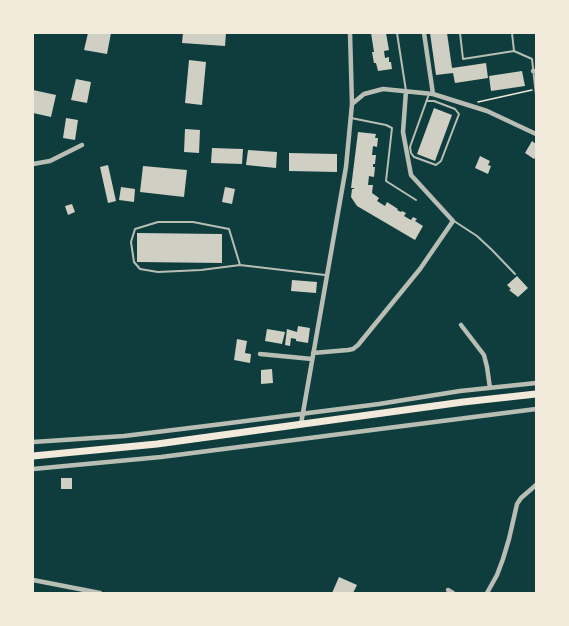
<!DOCTYPE html>
<html>
<head>
<meta charset="utf-8">
<style>
  body { margin:0 }
  #map { position:relative; width:569px; height:626px; overflow:hidden; background:#0f3d3e; font-family:"PT Sans",sans-serif }
  canvas { display:block }
  .frame { position:absolute; inset:0; border:34px solid #f1e9da; pointer-events:none }
</style>
</head>
<body>
<div id="map">
<canvas width="569" height="626"></canvas>
<div class="frame"></div>
</div>
<script>
const context = document.querySelector('canvas').getContext('2d');
context.lineJoin = 'round';
function fillPath(path, color) { context.fillStyle = color; context.fill(path, 'evenodd'); }
const poly = rows => new Path2D(rows.map(r => 'M' + r).join(''));
function strokePath(path, color, width, dash) { context.strokeStyle = color; context.lineWidth = width; context.lineCap = dash ? 'butt' : 'round'; context.setLineDash(dash || []); context.stroke(path); }
const building = poly([
  [88,33,111,33,107,54,84,50],
  [183,33,226,33,225,46,182,43],
  [371,33,386,33,389,50,384,51,385,58,389,57,389,62,391,62,392,69,378,71,376,63,374,63,372,52,374,52],
  [430,33,447,33,452,68,486,63,488,78,455,83,453,73,436,75],
  [189,60,206,62,202,105,185,103],
  [522,71,525,86,491,91,489,76],
  [76,79,91,82,87,103,71,100],
  [33,90,56,95,51,117,33,113],
  [434,108,452,115,435,161,417,154],
  [66,118,78,120,75,140,63,138],
  [185,129,200,130,199,153,184,152],
  [358,132,376,134,375,138,378,138,377,147,373,146,372,155,376,155,375,164,373,164,373,167,375,167,374,177,369,176,368,185,373,185,372,193,379,198,377,201,385,206,387,202,398,209,397,210,401,212,402,211,406,213,404,216,411,220,413,217,417,219,415,221,423,226,415,240,357,206,351,197,352,189,354,189,354,188,351,188],
  [532,141,536,144,536,157,534,159,525,153],
  [212,148,243,149,242,164,211,163],
  [248,150,277,152,276,168,246,165],
  [289,153,337,154,337,172,289,171],
  [480,156,490,161,488,165,491,166,488,174,475,168],
  [108,165,116,201,108,203,100,167],
  [143,166,187,170,184,197,140,192],
  [121,187,135,189,134,202,119,200],
  [225,187,235,189,232,204,222,202],
  [72,204,75,212,68,215,65,206],
  [137,233,222,234,222,263,137,262],
  [517,276,528,288,518,297,509,290,511,289,507,285],
  [292,280,317,282,316,293,291,291],
  [298,326,310,328,308,343,296,341,296,339,291,338,290,346,285,345,287,329,297,332],
  [267,329,285,332,282,344,265,341],
  [237,339,247,341,245,353,251,354,250,363,234,360],
  [272,369,273,383,261,384,261,370],
  [61,478,72,478,72,489,61,489],
  [339,577,357,585,353,593,332,593]
]);
const path = poly([
  [478,102,532,90]
]);
const service = poly([
  [397,33,406,91],
  [460,33,463,59,514,51,532,59,536,95],
  [512,33,514,51],
  [427,101,434,101,455,109,459,114,441,161,436,165,414,157,411,153,410,147,429,94],
  [351,118,386,125,392,128,386,181,416,200],
  [454,221,477,236,492,250,515,274],
  [240,265,229,229,193,222,158,222,135,229,131,242,134,262,140,269,158,272,201,270,240,265,325,275]
]);
const minor = poly([
  [424,33,433,94],
  [533,71,536,71],
  [352,104,364,94,383,89,433,94,487,111,536,134],
  [33,164,50,161,82,145],
  [461,325,484,355,487,367,490,388],
  [313,353,348,350,353,349,358,345,420,269,453,221,411,175,403,132,406,91],
  [260,354,312,359],
  [301,424,346,167,352,104,350,33],
  [33,442,124,436,214,425,379,404,460,391,536,383],
  [33,469,161,457,536,409],
  [33,580,100,593],
  [448,590,453,593],
  [487,593,497,575,503,559,509,539,517,504,521,498,536,485]
]);
const trunk = poly([
  [33,456,157,444,463,402,536,394]
]);
fillPath(building, '#cfcfc3');
strokePath(path, '#f1e9da', 1.5);
strokePath(service, '#b8beb3', 2);
strokePath(minor, '#b8beb3', 4.5);
strokePath(trunk, '#f1e9da', 7);
</script>
</body>
</html>
